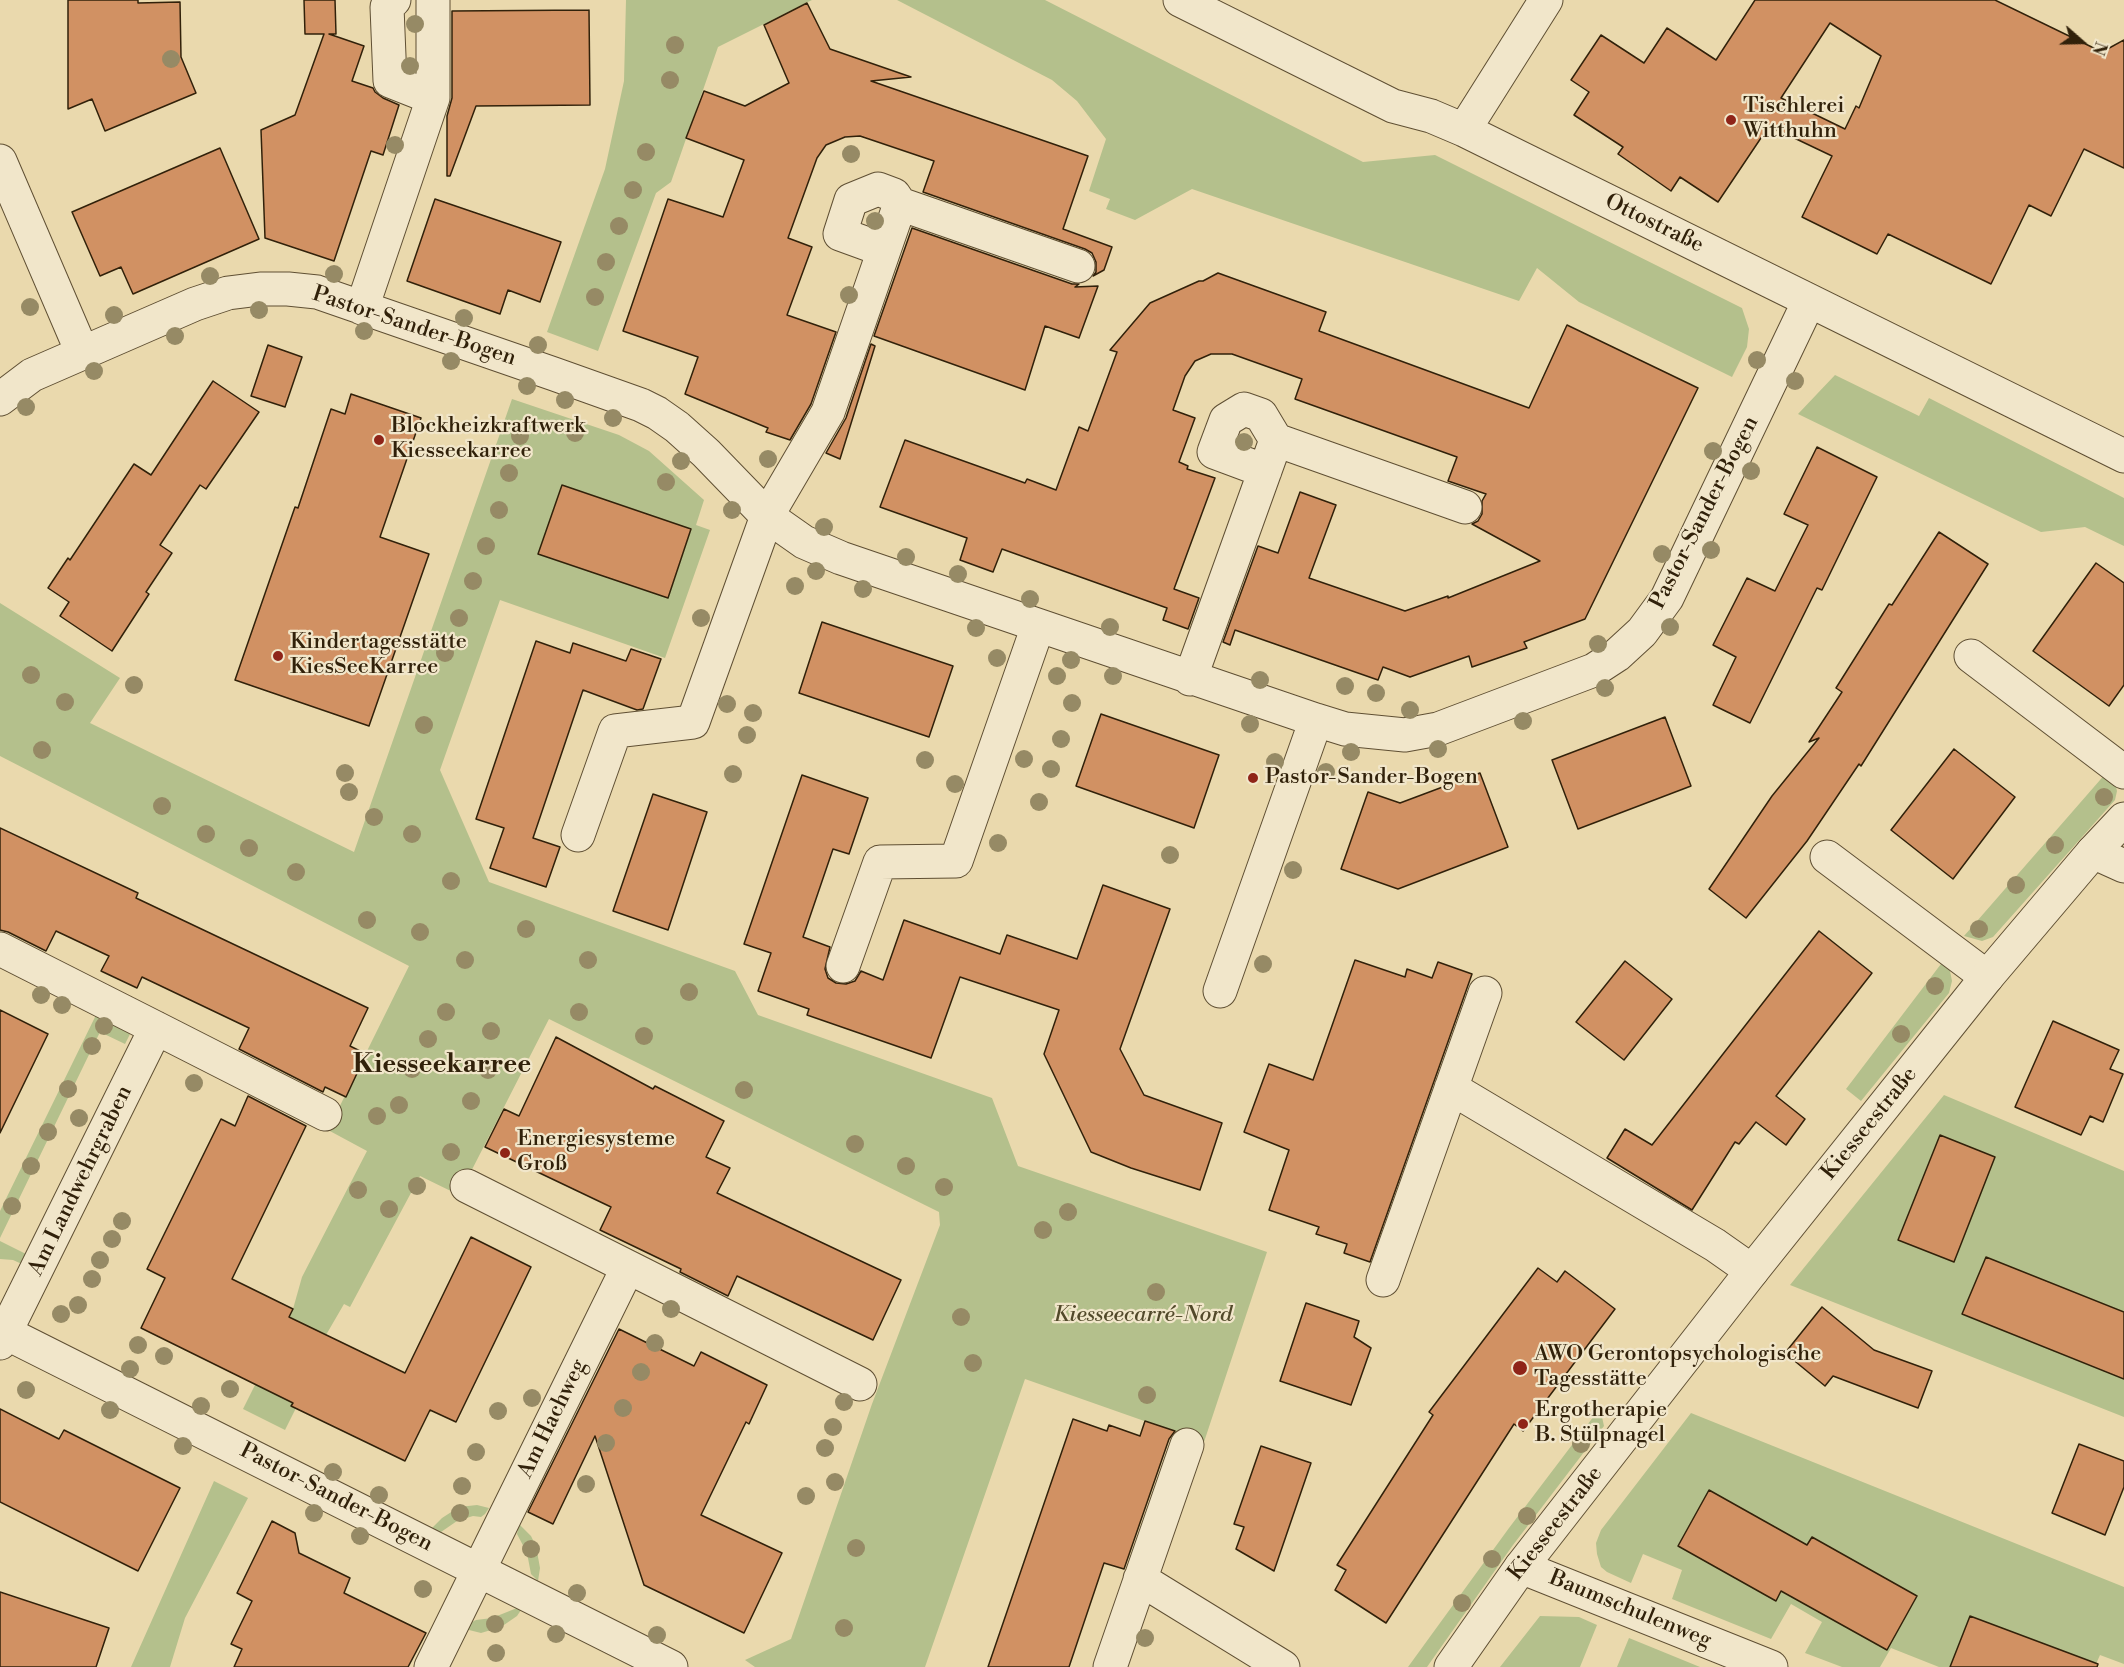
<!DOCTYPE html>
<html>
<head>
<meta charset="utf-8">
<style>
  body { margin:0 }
  #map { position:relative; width:2124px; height:1667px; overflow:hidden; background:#ead9ad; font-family:"Libre Bodoni",serif }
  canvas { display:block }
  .north { position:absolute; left:2052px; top:12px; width:60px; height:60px; -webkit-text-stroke:4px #f1e6ca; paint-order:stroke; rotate:110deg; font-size:16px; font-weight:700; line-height:24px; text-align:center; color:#31210a }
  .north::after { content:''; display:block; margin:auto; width:21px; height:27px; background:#31210a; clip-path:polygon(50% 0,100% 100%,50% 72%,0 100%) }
</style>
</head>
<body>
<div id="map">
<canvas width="2124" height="1667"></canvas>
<div class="north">N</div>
</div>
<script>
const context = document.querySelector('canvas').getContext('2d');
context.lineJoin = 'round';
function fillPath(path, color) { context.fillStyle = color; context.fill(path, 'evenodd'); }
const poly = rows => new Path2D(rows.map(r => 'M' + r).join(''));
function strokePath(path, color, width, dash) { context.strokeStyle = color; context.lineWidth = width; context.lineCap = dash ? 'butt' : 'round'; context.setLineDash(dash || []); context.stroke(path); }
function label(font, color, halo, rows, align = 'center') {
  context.font = font + ' "Libre Bodoni",serif'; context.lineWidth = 4.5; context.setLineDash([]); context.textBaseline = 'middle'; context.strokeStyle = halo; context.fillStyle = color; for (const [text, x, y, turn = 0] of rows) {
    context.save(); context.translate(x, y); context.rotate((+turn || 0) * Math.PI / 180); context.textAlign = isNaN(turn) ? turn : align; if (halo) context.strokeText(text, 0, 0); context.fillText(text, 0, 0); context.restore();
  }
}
const green = poly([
  [626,0,812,0,718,47,671,182,656,193,598,351,547,332,605,169,624,81],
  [897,0,1045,0,1363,162,1435,155,1742,308,1749,329,1747,347,1732,377,1579,302,1537,268,1519,301,1192,189,1135,220,1106,209,1110,199,1089,191,1106,139,1077,101,1052,80],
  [1835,375,1919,416,1929,398,2124,498,2124,546,2085,527,2041,532,1798,414],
  [512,399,619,435,649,451,704,500,696,525,710,530,665,658,500,600,440,770,489,882,735,971,758,1015,992,1098,1018,1166,1267,1252,1204,1442,1025,1379,925,1667,755,1667,745,1660,791,1639,872,1404,940,1225,939,1212,549,1019,459,1195,420,1176,350,1307,344,1304,326,1335,292,1406,296,1408,285,1430,243,1409,293,1309,302,1277,367,1151,328,1130,409,966,0,756,0,603,120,678,90,723,354,852],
  [2107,772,2115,783,2117,791,2115,800,1993,937,1982,941,1964,936],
  [1944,960,1950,971,1952,981,1949,993,1861,1101,1846,1089],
  [96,1015,131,1032,125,1044,100,1032,0,1238,0,1211],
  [1944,1095,2124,1171,2124,1417,1790,1285],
  [0,1241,28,1255,24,1265,13,1260,0,1259],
  [1600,1408,1604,1426,1513,1545,1427,1667,1408,1667,1509,1528],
  [1691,1413,2124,1587,2124,1664,2100,1655,2096,1664,1970,1616,1950,1667,1939,1667,1891,1648,1880,1667,1842,1667,1805,1653,1822,1622,1791,1604,1771,1639,1672,1599,1682,1570,1643,1554,1631,1583,1607,1572,1601,1567,1597,1554,1596,1543,1601,1530],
  [214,1481,248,1498,185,1618,170,1667,131,1667],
  [477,1505,489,1508,485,1514,481,1517,473,1516,457,1521,441,1532,432,1528,442,1518,459,1507],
  [519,1524,531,1536,536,1546,540,1568,538,1581,531,1574,527,1553,517,1534],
  [517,1608,521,1610,517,1616,501,1627,481,1633,465,1629,468,1624,476,1620,492,1618],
  [1540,1616,1579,1617,1597,1625,1580,1667,1500,1667],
  [1629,1638,1700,1667,1617,1667]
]);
const building = poly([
  [68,0,138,0,138,3,180,2,181,57,196,93,105,131,92,99,68,109,68,0],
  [304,0,335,0,336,34,329,34,364,46,352,81,373,88,375,92,383,98,399,105,383,155,371,151,334,261,265,238,261,130,295,115,324,34,305,34,304,0],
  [1755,0,1995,0,2102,52,2124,40,2124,168,2084,149,2051,216,2029,205,1991,284,1888,234,1877,254,1802,217,1832,156,1769,126,1718,202,1680,177,1671,191,1618,154,1623,147,1574,115,1589,92,1571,80,1601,35,1644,63,1667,28,1716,60,1755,0],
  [1830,23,1881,56,1859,108,1856,106,1845,129,1781,98,1830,23],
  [807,3,830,49,911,77,871,81,1088,156,1063,229,1112,247,1104,270,1093,276,1096,272,1096,262,1092,253,1085,249,923,192,934,161,860,136,845,137,826,145,817,158,788,238,812,247,787,315,836,332,811,404,790,440,766,432,768,428,685,394,698,357,623,331,668,199,723,217,744,160,686,138,704,91,745,106,789,83,764,25,807,3],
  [589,10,590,105,476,106,450,176,447,176,447,116,452,98,452,11,589,10],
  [220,148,259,239,133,294,121,267,100,276,72,212,220,148],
  [435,199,561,242,540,302,508,290,500,314,407,281,435,199],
  [912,228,1072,284,1079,284,1075,287,1098,286,1079,338,1045,326,1025,390,874,336,912,228],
  [1218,273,1326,312,1319,331,1529,408,1567,325,1698,388,1585,619,1524,642,1527,648,1472,667,1469,656,1410,677,1383,667,1378,680,1235,630,1230,645,1223,642,1258,546,1278,553,1300,492,1336,505,1309,578,1405,611,1448,596,1448,598,1540,561,1472,524,1478,521,1482,514,1482,501,1486,494,1448,481,1457,457,1295,399,1302,379,1232,354,1211,354,1195,361,1185,376,1173,410,1195,418,1179,462,1188,466,1187,469,1215,478,1174,589,1199,598,1188,629,1163,620,1167,608,1002,549,993,572,960,560,967,538,880,507,905,440,1025,483,1027,479,1056,490,1079,427,1088,431,1117,352,1110,350,1150,303,1199,281,1203,281,1218,273],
  [871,344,875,346,840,459,826,453,846,418,871,344],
  [268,345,302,357,285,407,251,396,268,345],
  [213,381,259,412,206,489,200,485,160,545,172,553,146,592,149,594,112,651,60,616,69,602,48,588,68,558,70,560,134,464,151,475,213,381],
  [351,394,421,418,380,537,429,554,369,726,235,680,295,507,298,508,331,409,345,414,351,394],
  [1817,447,1877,477,1822,590,1817,588,1750,723,1713,705,1736,657,1713,645,1747,578,1775,591,1808,525,1784,514,1817,447],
  [562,485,691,529,668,598,538,554,562,485],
  [1939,532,1988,564,1861,766,1859,764,1807,841,1746,918,1709,889,1772,796,1819,738,1809,742,1842,692,1836,688,1889,604,1892,605,1939,532],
  [2096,563,2124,583,2124,685,2109,706,2033,651,2096,563],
  [822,622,953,666,929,737,799,693,822,622],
  [536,641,570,653,573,643,626,661,631,649,661,659,643,709,637,710,583,690,533,838,560,847,546,887,490,868,504,828,476,819,536,641],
  [1101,714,1219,755,1194,828,1076,786,1101,714],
  [1665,717,1691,786,1578,829,1552,760,1665,717],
  [1954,749,2015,797,1953,879,1891,830,1954,749],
  [1480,773,1508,847,1398,889,1341,869,1368,792,1400,803,1480,773],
  [802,775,868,798,849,854,833,849,803,937,830,947,825,969,828,978,836,983,846,984,855,981,861,971,883,980,904,920,1000,954,1007,935,1077,959,1103,885,1170,909,1120,1049,1144,1095,1222,1123,1200,1190,1131,1168,1091,1152,1044,1054,1059,1010,960,977,931,1058,807,1015,809,1009,758,991,771,953,744,944,802,775],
  [653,794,707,812,668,930,613,911,653,794],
  [0,828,138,893,136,898,368,1008,350,1046,366,1054,346,1097,325,1087,323,1092,239,1049,249,1028,142,977,137,988,101,971,109,956,56,931,46,951,8,932,0,930,0,828],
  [1819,931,1872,973,1776,1096,1805,1119,1786,1145,1756,1122,1739,1144,1735,1142,1692,1210,1607,1158,1625,1129,1652,1145,1819,931],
  [1355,960,1405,977,1407,969,1432,978,1438,962,1472,974,1370,1262,1344,1253,1347,1244,1316,1234,1319,1227,1269,1210,1289,1150,1244,1132,1269,1064,1313,1080,1355,960],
  [1625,961,1672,999,1624,1060,1576,1022,1625,961],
  [0,1010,48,1034,0,1133,0,1010],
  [2053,1021,2119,1050,2110,1069,2123,1074,2103,1122,2090,1116,2081,1135,2015,1107,2053,1021],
  [556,1037,653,1089,655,1086,724,1121,706,1157,730,1168,717,1193,901,1280,873,1340,737,1276,728,1296,680,1272,681,1269,600,1230,611,1207,485,1147,504,1109,519,1116,556,1037],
  [248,1096,306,1126,232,1279,293,1309,289,1317,405,1373,471,1237,531,1267,456,1422,430,1410,405,1461,291,1406,293,1403,141,1328,165,1278,147,1269,221,1119,235,1126,248,1096],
  [1940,1135,1995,1157,1954,1262,1898,1240,1940,1135],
  [1986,1257,2124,1312,2124,1379,1962,1314,1986,1257],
  [1538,1268,1557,1282,1565,1271,1615,1309,1523,1431,1514,1424,1386,1623,1335,1590,1346,1570,1337,1565,1433,1415,1429,1412,1538,1268],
  [1306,1303,1359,1321,1354,1337,1371,1348,1351,1405,1280,1381,1306,1303],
  [1822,1307,1874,1350,1932,1371,1918,1408,1833,1376,1825,1386,1785,1353,1822,1307],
  [619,1329,694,1366,701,1352,767,1385,749,1424,746,1422,701,1515,782,1553,744,1633,644,1585,595,1436,553,1524,528,1512,619,1329],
  [0,1409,59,1439,64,1430,180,1488,138,1571,0,1502,0,1409],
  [1073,1419,1107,1431,1109,1425,1140,1436,1145,1421,1175,1431,1169,1439,1124,1569,1104,1563,1069,1667,988,1667,1073,1419],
  [2079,1444,2124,1461,2124,1487,2105,1535,2052,1513,2079,1444],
  [1261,1446,1311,1463,1274,1571,1236,1549,1244,1527,1234,1524,1261,1446],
  [1709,1490,1807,1545,1812,1537,1917,1596,1887,1650,1781,1591,1776,1601,1678,1546,1709,1490],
  [272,1521,295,1533,299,1553,350,1578,344,1593,426,1633,408,1667,234,1667,242,1649,231,1644,252,1601,237,1593,272,1521],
  [0,1592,109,1628,96,1667,0,1667,0,1592],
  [1970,1616,2098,1664,2097,1667,1950,1667,1970,1616]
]);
const minor = poly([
  [394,0,387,7,390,81,433,98],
  [1180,0,1393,106,1431,116,1464,130,2124,456],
  [1464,130,1546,0],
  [0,161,82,352],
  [900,204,1078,266],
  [362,308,433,98,433,0],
  [0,399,32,375,195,304,228,293,260,289,288,289,317,292,554,374,641,405,657,413,677,427,706,453,767,516,804,542,841,558,1316,720,1345,729,1405,735,1438,729,1594,670,1617,655,1642,632,1667,598,1809,301],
  [1265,471,1214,452,1226,420,1244,409,1261,415,1276,440],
  [1971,656,2124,772],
  [1190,679,1276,440,1465,507],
  [578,835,615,731,693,722,767,516,828,412,900,204,894,195,878,189,851,200,840,234,884,250],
  [2093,852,2124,866],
  [1827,857,1987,977],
  [0,949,156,1028],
  [843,966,880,862,956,861,1038,626],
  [1220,991,1316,720],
  [1451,1088,1715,1245,1752,1271],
  [467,1186,628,1267],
  [1383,1280,1485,993],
  [0,1330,671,1667],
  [0,1343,156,1028,325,1114],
  [1521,1567,1771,1667],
  [1140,1579,1283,1667],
  [431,1667,628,1267,860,1384],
  [1110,1667,1187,1445]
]);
const tertiary = poly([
  [1451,1667,1521,1567,1752,1271,1987,977,2093,852,2124,819]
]);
const trees = [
  [415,24],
  [675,45],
  [171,59],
  [410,66],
  [670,80],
  [395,145],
  [646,152],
  [851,154],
  [633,190],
  [875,221],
  [619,226],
  [606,262],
  [334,274],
  [210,276],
  [849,295],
  [595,297],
  [30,307],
  [259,310],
  [114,315],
  [464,318],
  [364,331],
  [175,336],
  [538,345],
  [1757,360],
  [451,361],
  [94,371],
  [1795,381],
  [527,386],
  [565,400],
  [26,407],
  [613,418],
  [575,433],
  [520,436],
  [1244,442],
  [1713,451],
  [768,459],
  [681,461],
  [1751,471],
  [509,473],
  [666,482],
  [499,510],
  [732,510],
  [824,527],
  [486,546],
  [1711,550],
  [1662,554],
  [906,557],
  [816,571],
  [958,574],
  [473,581],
  [795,586],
  [863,589],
  [1030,599],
  [459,618],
  [701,618],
  [1110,627],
  [1670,627],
  [976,628],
  [1598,644],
  [445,653],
  [997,658],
  [1071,660],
  [31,675],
  [1057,676],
  [1113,676],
  [1260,680],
  [134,685],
  [1345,686],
  [1605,688],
  [1376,693],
  [65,702],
  [1072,703],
  [727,704],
  [1410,710],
  [753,713],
  [1523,721],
  [1250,724],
  [424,725],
  [747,735],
  [1061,739],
  [1438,749],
  [42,750],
  [1351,752],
  [1024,759],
  [925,760],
  [1275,762],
  [1051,769],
  [1326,772],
  [345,773],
  [733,774],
  [955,784],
  [349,792],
  [2104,797],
  [1039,802],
  [162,806],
  [374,817],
  [206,834],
  [412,834],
  [998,843],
  [2055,845],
  [249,848],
  [1170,855],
  [1293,870],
  [296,872],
  [451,881],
  [2016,885],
  [367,920],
  [526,929],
  [1979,929],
  [420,932],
  [465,960],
  [588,960],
  [1263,964],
  [1935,986],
  [689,992],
  [41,995],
  [62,1005],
  [446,1012],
  [579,1012],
  [104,1026],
  [491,1031],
  [1901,1034],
  [644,1036],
  [428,1039],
  [92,1046],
  [412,1069],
  [488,1070],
  [194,1083],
  [68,1089],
  [744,1090],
  [471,1101],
  [399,1105],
  [377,1116],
  [79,1118],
  [48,1132],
  [855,1144],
  [451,1152],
  [31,1166],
  [906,1166],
  [417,1186],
  [944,1187],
  [358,1190],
  [12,1206],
  [389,1209],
  [1068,1212],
  [122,1221],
  [1043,1230],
  [112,1239],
  [100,1260],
  [92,1279],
  [1156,1292],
  [78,1305],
  [671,1309],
  [61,1314],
  [961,1317],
  [655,1343],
  [138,1345],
  [164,1356],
  [973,1363],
  [130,1369],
  [641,1372],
  [230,1389],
  [26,1390],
  [1147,1395],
  [532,1398],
  [844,1402],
  [201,1406],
  [623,1408],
  [110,1410],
  [498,1411],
  [833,1427],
  [606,1443],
  [1581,1444],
  [183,1446],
  [825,1448],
  [476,1452],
  [333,1472],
  [835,1482],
  [586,1484],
  [462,1486],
  [379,1495],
  [806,1496],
  [314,1513],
  [460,1513],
  [1527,1516],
  [360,1536],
  [856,1548],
  [531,1549],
  [1492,1559],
  [423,1589],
  [577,1593],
  [1462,1603],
  [495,1624],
  [844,1628],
  [556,1634],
  [657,1635],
  [1145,1638],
  [496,1653]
];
const markers = [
  [1731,120,6,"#8f2418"],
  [379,440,6,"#8f2418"],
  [278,656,6,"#8f2418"],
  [1253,778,6,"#8f2418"],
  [505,1153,6,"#8f2418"],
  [1520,1368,8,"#8f2418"],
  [1523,1424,6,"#8f2418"]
];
const poiNames = [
  ["Tischlerei",1743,107],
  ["Witthuhn",1743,132],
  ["Blockheizkraftwerk",391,427],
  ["Kiesseekarree",391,452],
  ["Kindertagesstätte",290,643],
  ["KiesSeeKarree",290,668],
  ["Pastor-Sander-Bogen",1265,778],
  ["Energiesysteme",517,1140],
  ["Groß",517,1165],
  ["AWO Gerontopsychologische",1534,1355],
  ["Tagesstätte",1534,1380],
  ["Ergotherapie",1535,1411],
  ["B. Stülpnagel",1535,1436]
];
const streetNames = [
  ["Ottostraße",1654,224,26],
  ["Pastor-Sander-Bogen",414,327,18],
  ["Pastor-Sander-Bogen",1705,513,-63],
  ["Kiesseestraße",1870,1124,-51],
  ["Am Landwehrgraben",81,1181,-64],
  ["Am Hachweg",553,1419,-64],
  ["Pastor-Sander-Bogen",336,1498,27],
  ["Kiesseestraße",1556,1524,-52],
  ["Baumschulenweg",1630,1610,22]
];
const parkNames = [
  ["Kiesseecarré-Nord",1143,1316]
];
const quarterNames = [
  ["Kiesseekarree",442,1066]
];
fillPath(green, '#b4c08c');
fillPath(building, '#d19163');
strokePath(building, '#31210a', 1.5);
strokePath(minor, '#5f4f33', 35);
strokePath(tertiary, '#5f4f33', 35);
strokePath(minor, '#f1e6ca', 33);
strokePath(tertiary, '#f1e6ca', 33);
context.fillStyle = '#968a65';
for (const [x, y] of trees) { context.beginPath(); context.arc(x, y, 9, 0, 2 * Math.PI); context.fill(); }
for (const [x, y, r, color] of markers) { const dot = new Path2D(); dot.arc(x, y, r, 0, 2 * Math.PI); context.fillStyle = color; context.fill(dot); strokePath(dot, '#f1e6ca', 2); }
label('22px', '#31210a', '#f1e6ca', poiNames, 'left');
label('22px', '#31210a', '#f1e6ca', streetNames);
label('italic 22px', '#52492a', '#f1e6ca', parkNames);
label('bold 26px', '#31210a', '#f1e6ca', quarterNames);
</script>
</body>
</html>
